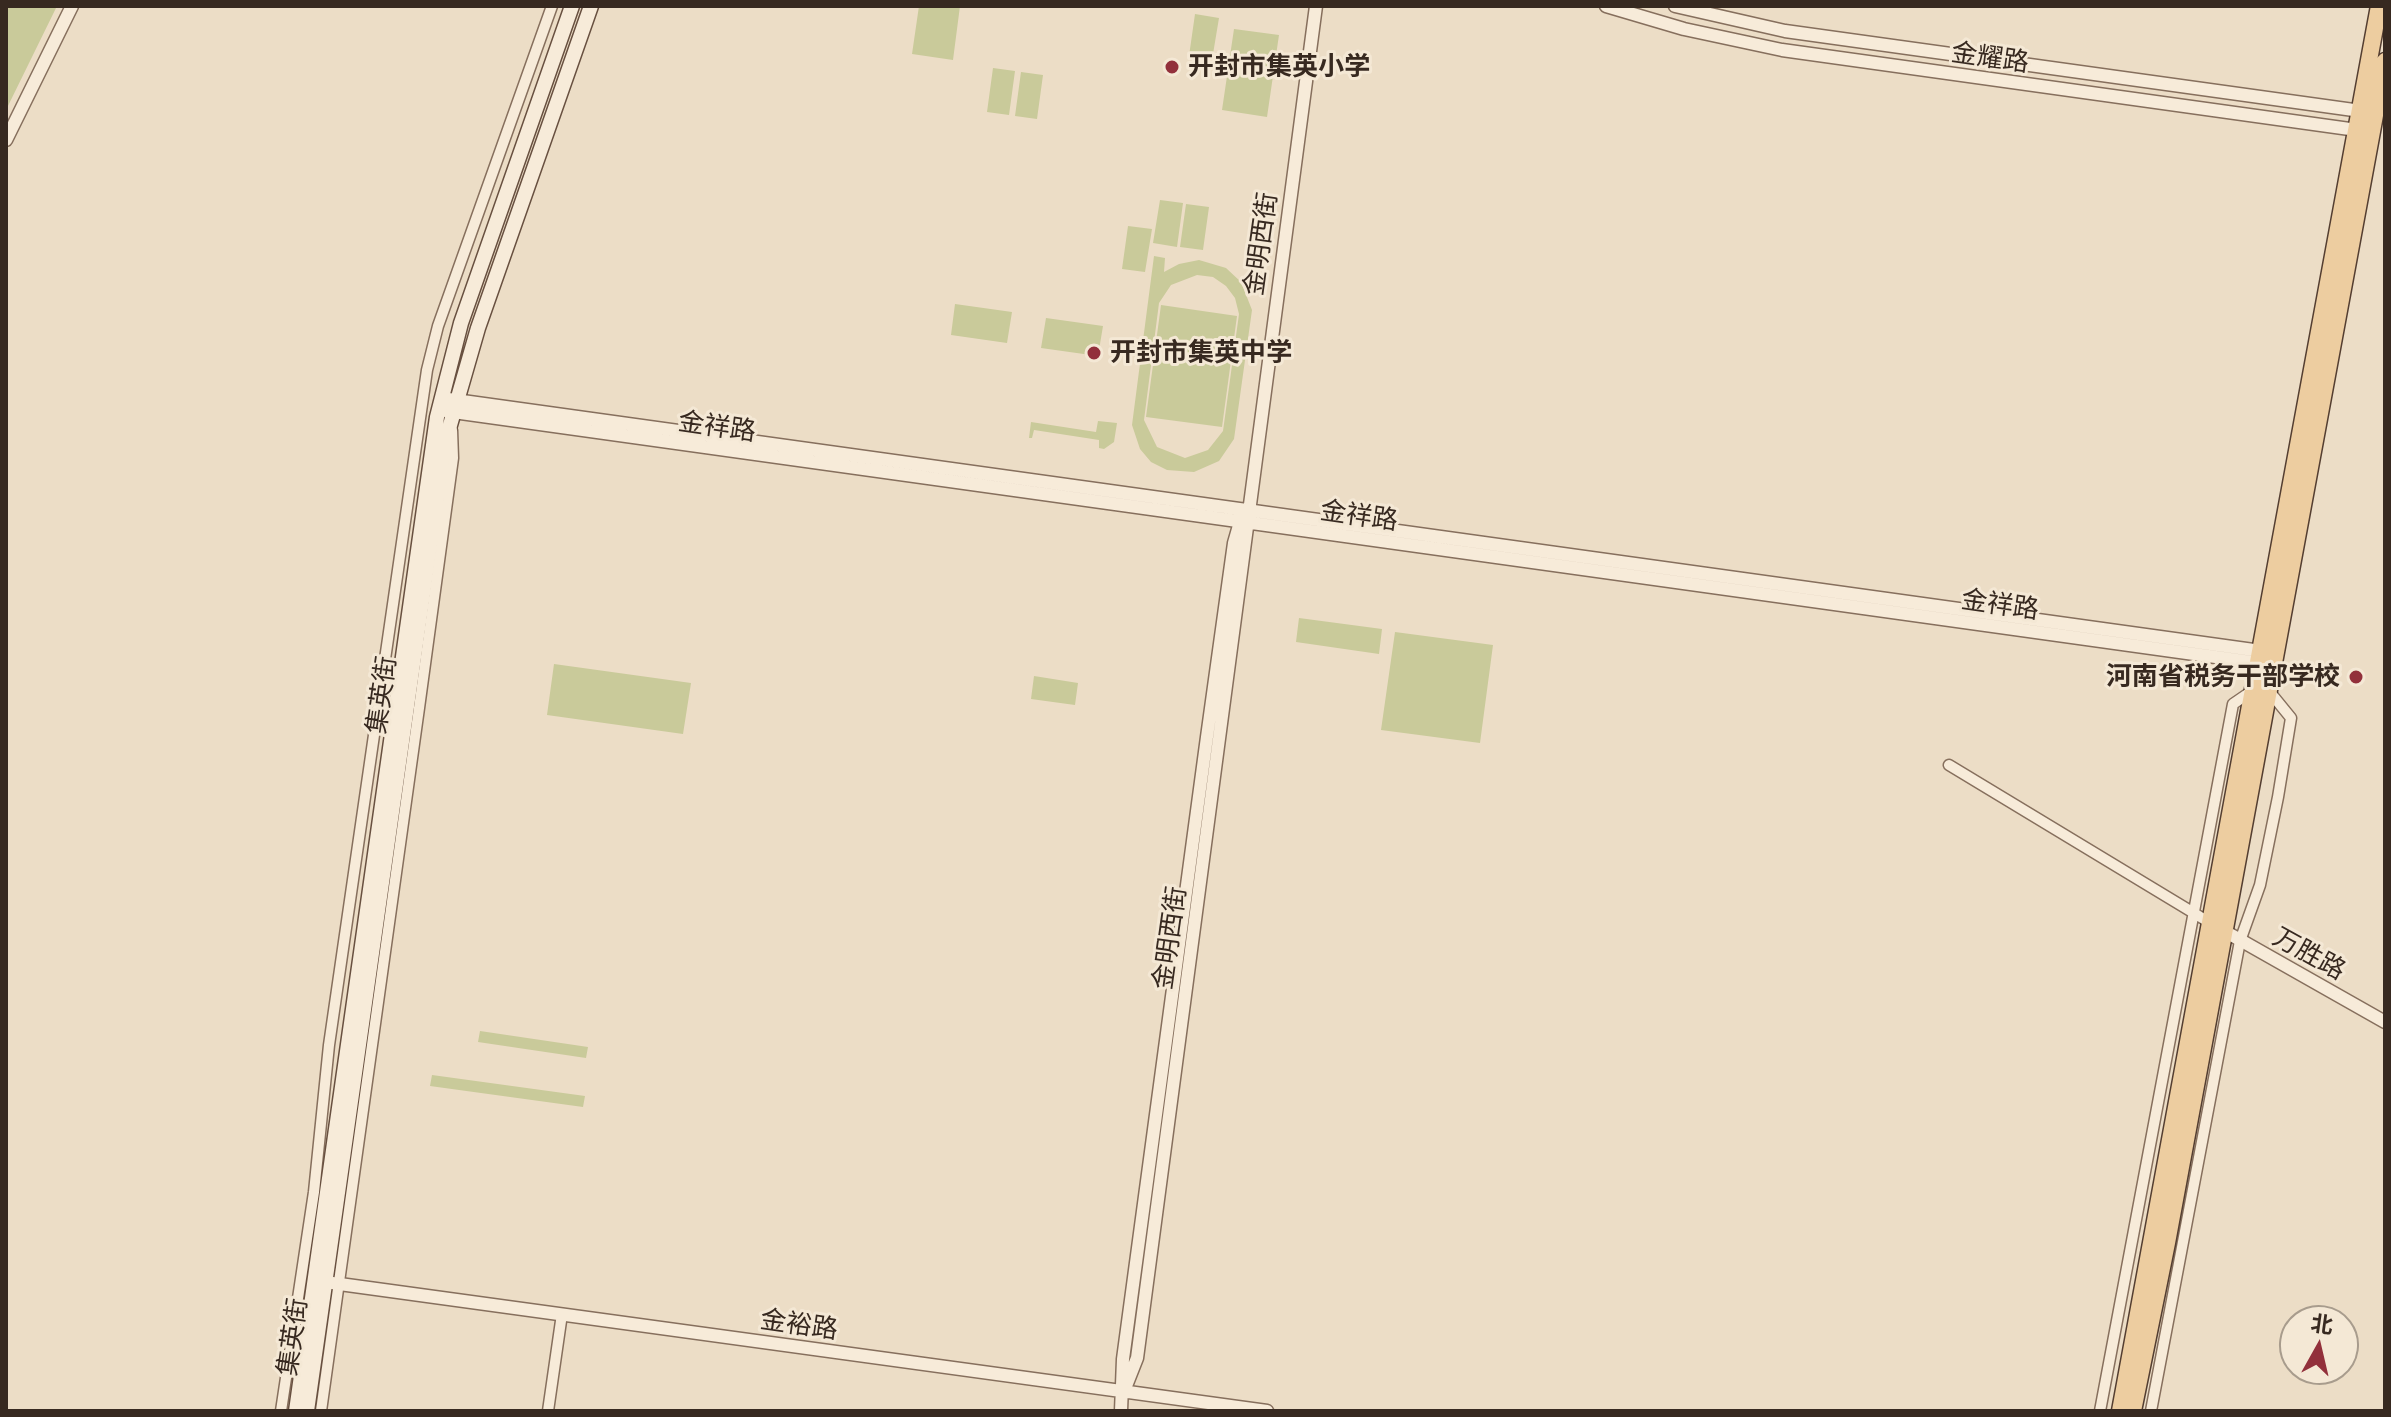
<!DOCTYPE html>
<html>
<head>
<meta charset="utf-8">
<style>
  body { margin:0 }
  #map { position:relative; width:2391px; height:1417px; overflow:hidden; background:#ecddc6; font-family:"Playfair Display","Noto Sans SC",serif }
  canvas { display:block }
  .frame { position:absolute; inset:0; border:8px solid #372920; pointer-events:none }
  .north { position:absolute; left:2279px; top:1305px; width:80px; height:80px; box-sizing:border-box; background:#f4e8d5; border:2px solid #a89c8d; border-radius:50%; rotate:8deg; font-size:22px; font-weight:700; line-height:32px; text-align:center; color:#372920 }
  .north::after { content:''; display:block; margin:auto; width:28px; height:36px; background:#92303b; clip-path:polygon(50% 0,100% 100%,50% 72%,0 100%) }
</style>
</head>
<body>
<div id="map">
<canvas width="2391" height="1417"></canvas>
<div class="frame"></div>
<div class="north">北</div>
</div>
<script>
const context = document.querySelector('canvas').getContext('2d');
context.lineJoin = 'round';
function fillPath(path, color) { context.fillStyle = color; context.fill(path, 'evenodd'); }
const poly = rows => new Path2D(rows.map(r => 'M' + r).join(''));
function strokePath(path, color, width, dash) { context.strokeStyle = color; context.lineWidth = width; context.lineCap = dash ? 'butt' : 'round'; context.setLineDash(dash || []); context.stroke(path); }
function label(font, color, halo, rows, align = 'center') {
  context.font = font + ' "Playfair Display","Noto Sans SC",serif'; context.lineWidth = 6; context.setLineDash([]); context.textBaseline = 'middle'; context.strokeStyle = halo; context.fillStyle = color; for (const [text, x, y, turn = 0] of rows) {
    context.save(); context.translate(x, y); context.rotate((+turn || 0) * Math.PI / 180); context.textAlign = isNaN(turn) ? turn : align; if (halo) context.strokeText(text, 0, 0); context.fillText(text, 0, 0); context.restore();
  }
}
const green = poly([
  [6,6,57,6,6,110],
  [919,6,960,6,953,60,912,54],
  [1195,14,1219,18,1212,60,1189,56],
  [1234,29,1279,35,1267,117,1222,110],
  [993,68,1015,71,1009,115,987,112],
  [1021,72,1043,75,1037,119,1015,116],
  [1160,200,1183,203,1177,247,1153,243],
  [1186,204,1209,207,1203,250,1180,247],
  [1128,226,1152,229,1145,272,1122,269],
  [1154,256,1165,258,1164,272,1179,264,1199,260,1226,268,1241,282,1252,310,1234,439,1219,461,1194,472,1167,470,1151,462,1140,449,1132,425],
  [1197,275,1213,277,1226,286,1235,298,1239,314,1223,431,1208,450,1185,458,1157,447,1144,420,1159,303,1171,285],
  [955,304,1012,312,1007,343,951,335],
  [1161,305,1237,316,1222,427,1146,417],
  [1046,318,1103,326,1098,356,1041,348],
  [1098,421,1117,423,1114,442,1104,449,1099,448,1099,440,1034,430,1032,438,1029,438,1031,422,1096,432],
  [1299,618,1382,629,1379,654,1296,642],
  [1395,632,1493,645,1480,743,1381,730],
  [554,664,691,683,683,734,547,715],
  [1034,676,1078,683,1075,705,1031,699],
  [480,1031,588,1047,586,1058,478,1042],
  [432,1075,585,1096,583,1107,430,1086]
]);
const minor = poly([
  [1949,765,2212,924],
  [281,1411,314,1192,329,1045,427,370,438,326,552,6],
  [321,1411,419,708,453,458,452,430],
  [548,1411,562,1314],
  [2100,1411,2233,704,2252,691],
  [2151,1411,2240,941,2260,885,2278,797,2291,718,2269,691]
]);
const tertiary = poly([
  [1606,6,1684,29,1782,50,2364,131],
  [1675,6,1785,31,2368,112],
  [6,140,72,6],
  [448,399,2268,652],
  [439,410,2266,664],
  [2219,928,2385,1022],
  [325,1282,1267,1411],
  [1124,1391,1137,1358,1316,6],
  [1121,1411,1123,1359,1207,737,1234,543,1242,515]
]);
const secondary = poly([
  [296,1411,437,417,461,323,572,6],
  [307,1411,444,446,478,328,591,6]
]);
const primary = poly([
  [2120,1411,2379,6],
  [2133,1411,2167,1243,2385,61]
]);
const markers = [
  [1172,67,8,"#92303b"],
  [1094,353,8,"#92303b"],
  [2356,677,8,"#92303b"]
];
const streetNames = [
  ["金耀路",1990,58,8],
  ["金明西街",1261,244,-82],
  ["金祥路",717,427,8],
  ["金祥路",1359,516,8],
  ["金祥路",2000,605,8],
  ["集英街",382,695,-82],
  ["金明西街",1170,938,-82],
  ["万胜路",2309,954,29],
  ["金裕路",799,1325,8],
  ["集英街",293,1337,-82]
];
const poiNames = [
  ["开封市集英小学",1188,67],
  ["开封市集英中学",1110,353],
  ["河南省税务干部学校",2340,677,"right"]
];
fillPath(green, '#c9ca9a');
strokePath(minor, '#866f5d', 13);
strokePath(tertiary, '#866f5d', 15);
strokePath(secondary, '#685040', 17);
strokePath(primary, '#543e31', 19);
strokePath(minor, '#f7ebd9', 10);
strokePath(tertiary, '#f7ebd9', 12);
strokePath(secondary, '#f7ebd9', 14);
strokePath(primary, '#edcda0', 16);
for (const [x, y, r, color] of markers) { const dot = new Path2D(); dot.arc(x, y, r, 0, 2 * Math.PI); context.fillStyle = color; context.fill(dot); strokePath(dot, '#f4e8d5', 3); }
label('26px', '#372920', '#f4e8d5', streetNames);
label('bold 26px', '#372920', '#f4e8d5', poiNames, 'left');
</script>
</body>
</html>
